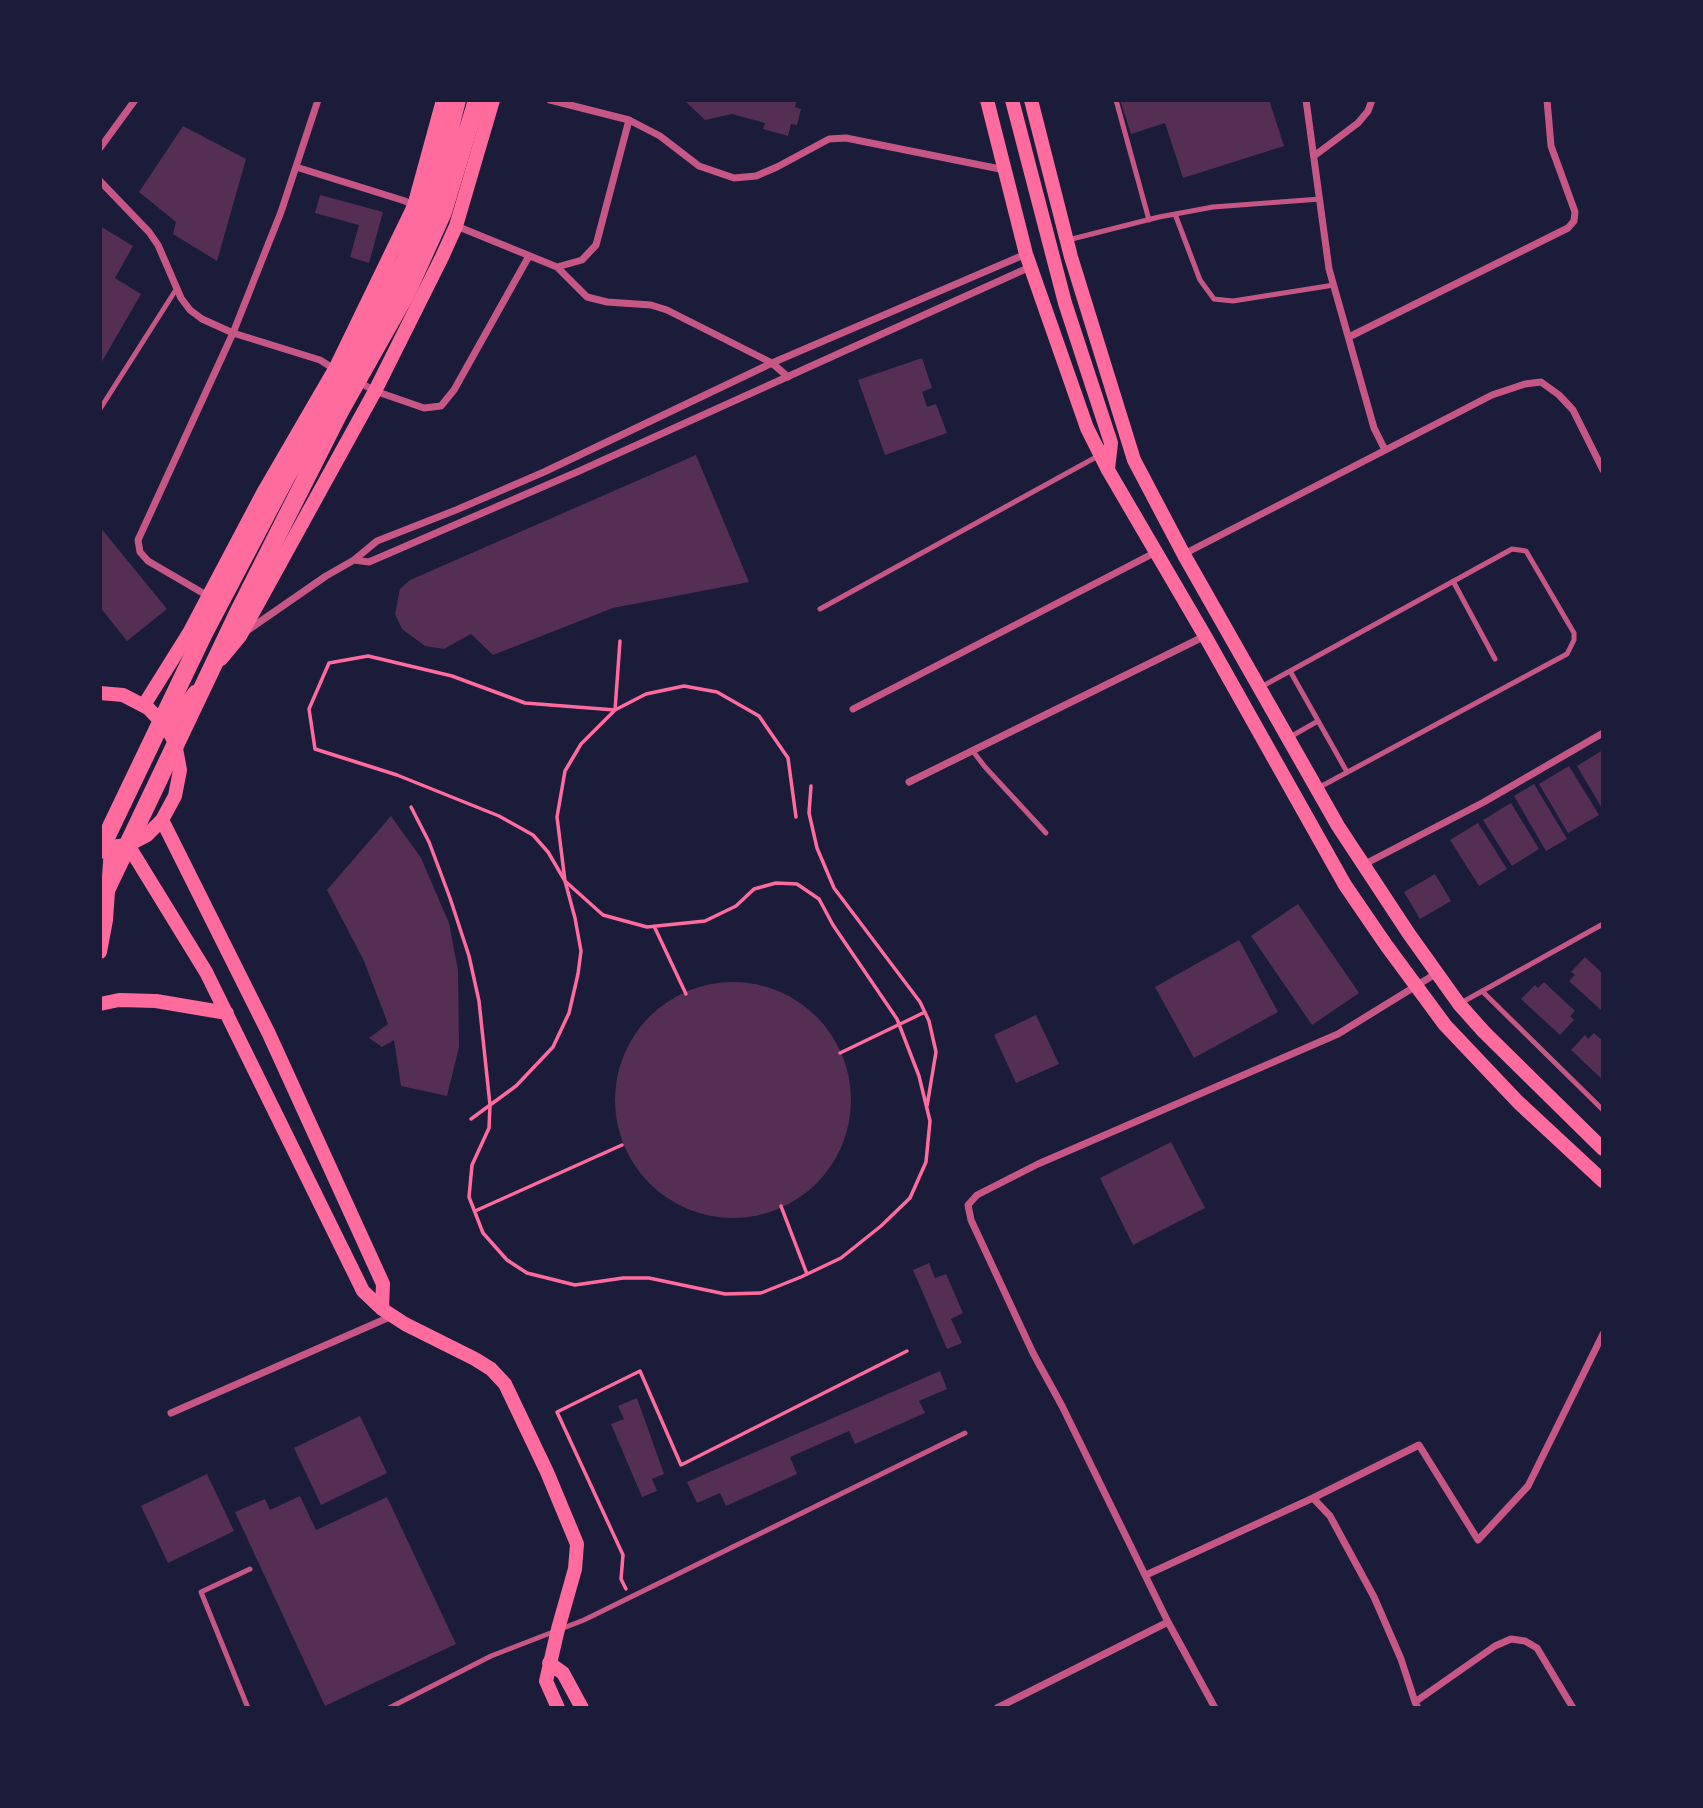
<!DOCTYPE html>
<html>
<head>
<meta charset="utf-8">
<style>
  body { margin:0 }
  #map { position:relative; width:1703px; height:1808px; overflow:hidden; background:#1b1b3a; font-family:"Open Sans",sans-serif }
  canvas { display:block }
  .frame { position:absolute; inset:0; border:102px solid #1b1b3a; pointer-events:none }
</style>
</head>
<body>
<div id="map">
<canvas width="1703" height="1808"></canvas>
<div class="frame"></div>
</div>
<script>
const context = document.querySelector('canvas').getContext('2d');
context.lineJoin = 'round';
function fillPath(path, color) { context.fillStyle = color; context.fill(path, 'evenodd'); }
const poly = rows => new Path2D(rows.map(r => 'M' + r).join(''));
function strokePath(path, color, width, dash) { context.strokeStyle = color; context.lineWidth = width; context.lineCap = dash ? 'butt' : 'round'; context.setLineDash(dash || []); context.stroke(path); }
const building = poly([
  [687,100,797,100,795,107,801,109,797,125,791,124,788,136,763,129,765,123,732,114,705,120,686,102],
  [1120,100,1269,100,1284,146,1183,178,1165,123,1131,134],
  [183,126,246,159,217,261,173,234,176,222,139,192],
  [320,195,383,212,369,263,350,257,359,225,315,213],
  [100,226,133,246,115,278,141,294,100,365],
  [922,358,932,388,922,392,927,407,936,404,947,433,885,455,858,380],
  [696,455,749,582,613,608,493,655,471,634,444,649,425,646,402,629,395,614,400,589,410,580],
  [100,527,167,609,127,641,100,607],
  [1603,750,1603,810,1577,766],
  [1569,766,1599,815,1568,833,1539,784],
  [1534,784,1567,839,1546,851,1514,796],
  [1511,803,1539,849,1512,866,1483,820],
  [391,816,421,858,449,923,458,970,459,1047,447,1096,401,1086,394,1040,382,1047,369,1038,388,1024,364,961,327,890],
  [1478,823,1507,869,1479,886,1450,840],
  [1435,874,1451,901,1420,919,1404,892],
  [1298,904,1359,993,1312,1025,1251,936],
  [1239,940,1278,1012,1194,1058,1155,987],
  [1585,957,1603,974,1603,1007,1601,1010,1569,981,1575,975,1571,972],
  [1544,982,1575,1011,1570,1016,1574,1020,1560,1035,1521,999,1535,985,1538,988],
  '615 1100a118 118 0 1 1 236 0a118 118 0 1 1-236 0Z',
  [1036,1015,1059,1064,1016,1083,994,1035],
  [1594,1033,1603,1041,1603,1080,1571,1050,1585,1035,1588,1039],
  [1171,1142,1205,1208,1133,1245,1100,1178],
  [929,1263,935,1278,946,1274,963,1313,951,1319,962,1343,947,1349,913,1270],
  [940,1371,947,1389,919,1401,925,1413,855,1444,849,1431,790,1457,797,1474,726,1506,720,1493,697,1503,687,1482],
  [637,1398,664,1474,652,1479,657,1491,642,1497,611,1424,624,1419,618,1406],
  [360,1416,387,1473,321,1505,294,1448],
  [207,1474,234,1531,168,1563,141,1506],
  [300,1496,316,1530,387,1497,456,1644,325,1706,235,1512,265,1499,270,1510]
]);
const path = poly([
  [811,786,809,813,817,848,834,888,920,1002,929,1021,936,1052,927,1106],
  [411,807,429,842,450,898,469,956,479,1001,490,1105,489,1128,472,1165,469,1197,483,1233,507,1260,527,1273,575,1285,623,1278,649,1278,725,1294,761,1293,801,1277,841,1258,881,1226,910,1198,926,1162,930,1121,919,1076,897,1019,833,925,819,899,797,884,776,883,754,889,736,906,705,921,647,927,603,915,565,881,557,817,565,771,581,744,615,710,646,694,684,686,717,692,759,716,788,758,796,817],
  [654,926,686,994],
  [840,1053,925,1012],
  [471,1119,516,1086,553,1047,569,1013,578,974,581,951,575,918,565,881,548,852,533,835,499,816,397,775,315,749,309,709,329,663,368,656,452,676,525,703,615,710,620,641],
  [781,1206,807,1274],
  [475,1211,622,1145],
  [626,1589,621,1579,623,1555,557,1412,640,1371,681,1465,907,1351]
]);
const service = poly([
  [1116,100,1149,220],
  [1175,214,1200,280,1214,299,1233,301,1334,285],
  [1068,240,1159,217,1213,207,1320,199],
  [100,409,177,288],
  [1453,581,1495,659],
  [820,609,1098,456],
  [1290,671,1347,772],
  [1261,687,1512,549,1526,551,1574,633,1574,640,1567,654,1318,788],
  [1290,737,1318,721],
  [972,750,985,767,1046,833],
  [1482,991,1603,1110],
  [1459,1004,1603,924],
  [248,1708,201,1592,250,1569],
  [389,1708,491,1656,584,1620,965,1433]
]);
const minor = poly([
  [550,100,629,120,660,136,699,166,734,178,756,176,777,167,829,139,846,138,1005,170],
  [1306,100,1329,269,1374,428,1385,450],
  [100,148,135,100],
  [1314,156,1358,123,1368,111,1372,100],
  [296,167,405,201,415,207],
  [100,181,149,232,158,245,181,298,190,310,202,319,233,333,320,360,336,370],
  [454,225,557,267,587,297,607,302,651,305,667,310,772,363,788,377],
  [557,267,582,260,596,245,629,120],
  [1349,337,1568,228,1574,221,1575,212,1551,146,1547,100],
  [359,382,375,391,424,408,441,406,454,390,529,256],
  [1184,554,1492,395,1525,384,1541,382,1559,395,1573,410,1603,470],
  [354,560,369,562,577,472,1030,267],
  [208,596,148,561,140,552,138,540,233,333,281,212,318,100],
  [248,630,326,576,354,560,377,541,456,510,544,472,772,363,1026,254],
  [853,709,1156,552],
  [909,782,1205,636],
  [1363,865,1484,802,1603,733],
  [171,1413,392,1316],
  [1313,1498,1419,1445,1478,1540,1528,1486,1603,1334],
  [1146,1575,1313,1498,1330,1516,1374,1597,1401,1659,1415,1702],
  [997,1708,1168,1622],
  [1215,1708,1168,1622,1062,1406,1033,1353,971,1220,968,1205,977,1195,1038,1164,1338,1034,1437,973],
  [1418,1708,1415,1702,1495,1646,1511,1639,1525,1641,1537,1648,1573,1708]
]);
const secondary = poly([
  [987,100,1026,254,1087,428,1108,470,1205,636,1345,885,1386,945,1445,1025,1518,1102,1603,1181],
  [1012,100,1065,303,1111,443,1108,469],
  [1031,100,1071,257,1134,460,1184,555,1338,826,1409,934,1459,1004,1484,1032,1603,1149],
  [221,659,240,636,375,391,442,257,456,226,493,100],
  [100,693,123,695,148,708,167,728,175,743,180,770,175,796,162,820,147,835,128,845,100,848],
  [144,705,189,633,263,493,335,369,414,206,443,100],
  [167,728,195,692],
  [162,820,269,1034,383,1284,382,1309],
  [128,845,206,972,363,1291,382,1309,405,1324,475,1359,491,1369,505,1384,547,1472,577,1544,575,1569,558,1629,546,1681,558,1708],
  [100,952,106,920,111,848],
  [100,1004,119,1000,156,1001,227,1013],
  [549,1663,563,1673,582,1708]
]);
const primary = poly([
  [100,850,204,633,285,479,405,261,437,178,457,100],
  [100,903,238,613,340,411,406,294,443,212,477,100]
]);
fillPath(building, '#542f53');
strokePath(path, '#ff6b9d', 3.5);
strokePath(service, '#c65784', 5);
strokePath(minor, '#c65784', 7);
strokePath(secondary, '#ff6b9d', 14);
strokePath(primary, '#ff6b9d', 18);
</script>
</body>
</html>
